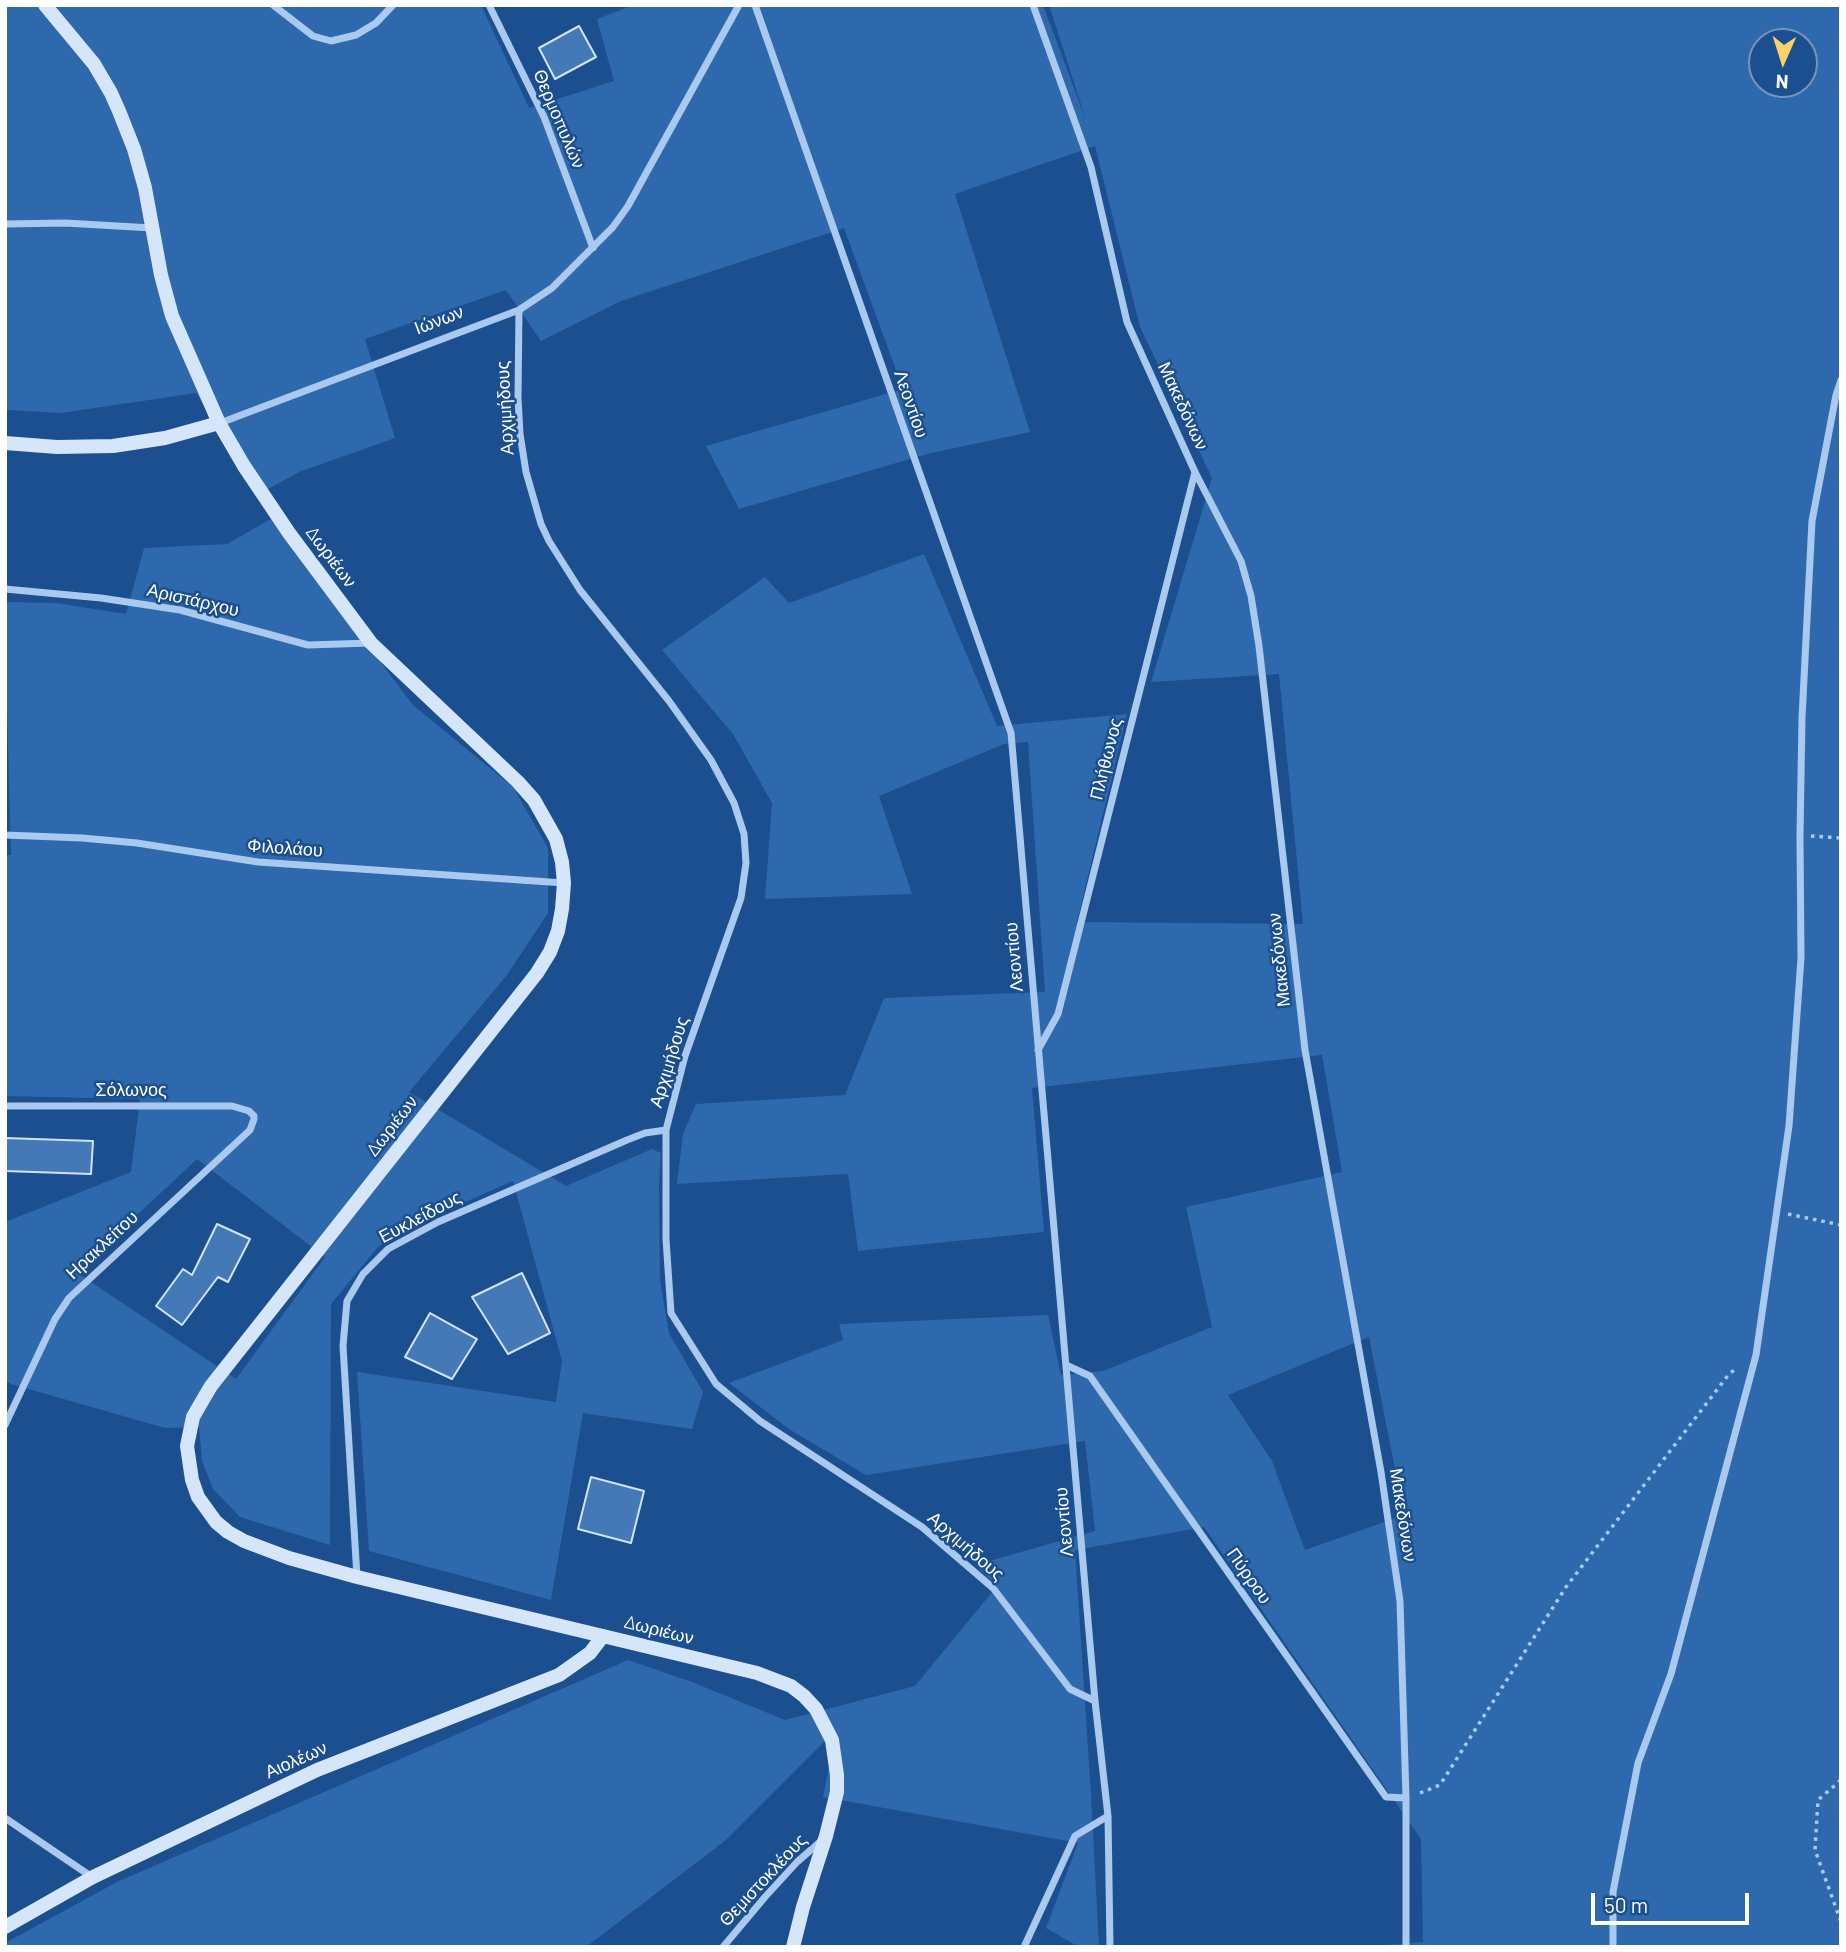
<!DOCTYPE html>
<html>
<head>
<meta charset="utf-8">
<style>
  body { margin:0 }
  #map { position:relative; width:1846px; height:1952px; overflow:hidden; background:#1b4f8f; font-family:Barlow,sans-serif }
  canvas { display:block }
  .frame { position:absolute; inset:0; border:7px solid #fff; pointer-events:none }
  .north { position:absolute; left:1748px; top:28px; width:70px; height:70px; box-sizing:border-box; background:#1b4f8f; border:2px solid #7695bc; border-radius:50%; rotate:183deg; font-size:19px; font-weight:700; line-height:28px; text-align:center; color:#fff }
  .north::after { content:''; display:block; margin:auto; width:24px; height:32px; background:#ffd166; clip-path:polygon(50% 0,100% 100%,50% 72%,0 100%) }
  .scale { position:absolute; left:1591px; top:1893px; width:158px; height:32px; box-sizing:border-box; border:4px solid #fff; border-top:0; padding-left:9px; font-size:21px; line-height:24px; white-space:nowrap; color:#fff; -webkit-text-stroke:5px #1b4f8f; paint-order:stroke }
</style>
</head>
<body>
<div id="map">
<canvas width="1846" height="1952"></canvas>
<div class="frame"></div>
<div class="north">N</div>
<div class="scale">50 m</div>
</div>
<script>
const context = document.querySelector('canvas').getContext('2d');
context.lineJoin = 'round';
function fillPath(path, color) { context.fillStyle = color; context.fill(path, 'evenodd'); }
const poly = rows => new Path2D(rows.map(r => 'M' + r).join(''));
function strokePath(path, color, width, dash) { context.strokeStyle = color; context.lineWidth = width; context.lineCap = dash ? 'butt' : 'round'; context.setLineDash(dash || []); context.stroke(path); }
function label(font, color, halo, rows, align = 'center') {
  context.font = font + ' Barlow,sans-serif'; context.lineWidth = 5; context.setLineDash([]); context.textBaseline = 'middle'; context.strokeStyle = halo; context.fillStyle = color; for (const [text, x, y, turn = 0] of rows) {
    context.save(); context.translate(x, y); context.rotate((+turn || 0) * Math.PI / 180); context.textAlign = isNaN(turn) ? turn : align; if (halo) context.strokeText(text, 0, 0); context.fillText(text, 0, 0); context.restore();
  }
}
const green = poly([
  [5,5,481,5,529,108,614,81,597,19,634,5,1043,5,1086,120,1049,5,1841,5,1841,1947,1359,1947,1423,1942,1421,1839,1204,1527,1075,1550,1091,1794,1099,1947,1079,1947,1046,1928,1078,1843,823,1797,829,1766,827,1739,726,1840,586,1947,5,1947,5,1943,117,1882,628,1660,692,1682,785,1720,915,1686,997,1586,975,1565,1095,1531,1085,1441,866,1475,789,1429,729,1383,843,1340,839,1324,1048,1315,1061,1375,1103,1371,1212,1327,1186,1207,1342,1172,1322,1055,1032,1088,1044,1232,858,1251,848,1174,677,1184,683,1134,696,1104,845,1095,884,998,1045,992,1028,742,1004,744,879,796,912,894,765,899,772,803,733,734,662,650,765,577,789,603,924,554,997,726,1127,714,1077,922,1303,924,1279,674,1151,682,1212,478,1140,327,1095,146,955,194,1030,432,927,454,739,509,706,446,903,389,844,228,621,301,541,341,506,290,365,339,395,438,299,472,261,493,196,393,61,413,5,410],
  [1762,42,1804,42,1804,84,1762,84],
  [1369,1337,1404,1515,1305,1550,1272,1461,1228,1395],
  [276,516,339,607,413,705,513,787,548,848,548,913,507,975,409,1092,566,1186,652,1149,661,1153,659,1185,660,1281,669,1333,703,1392,692,1429,583,1413,551,1600,369,1551,357,1372,556,1402,562,1361,513,1181,404,1229,378,1247,331,1304,330,1545,240,1517,213,1489,202,1461,199,1427,165,1428,11,1384,5,1380,5,1222,131,1172,140,1099,5,1096,5,855,11,855,7,712,5,712,5,602,56,603,126,614,144,548,227,544],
  [197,1159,325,1257,236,1379,76,1272]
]);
const building = poly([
  [579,26,596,57,555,79,539,48,579,26],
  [5,1138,93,1141,91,1174,5,1171,5,1138],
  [217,1224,250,1239,228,1282,218,1277,182,1325,156,1306,183,1269,192,1275,217,1224],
  [522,1273,550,1333,508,1354,472,1297,522,1273],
  [430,1313,477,1339,452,1379,405,1357,430,1313],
  [591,1477,644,1491,631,1543,578,1529,591,1477]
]);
const path = poly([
  [1811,836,1841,838],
  [1788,1214,1841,1225],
  [1841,1780,1818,1800,1815,1850,1841,1922],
  [1420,1793,1440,1785,1566,1587,1729,1374,1737,1368]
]);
const street = poly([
  [273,5,313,36,331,41,356,35,376,23,393,5],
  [489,5,544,117,593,248],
  [755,5,1011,733,1095,1701,1108,1816,1110,1947],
  [1033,5,1091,167,1127,322,1195,472,1241,561,1251,596,1259,646,1305,1050,1381,1472,1400,1601,1406,1798,1406,1947],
  [5,224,65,223,152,228],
  [519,310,518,398,520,434,526,472,541,524,549,541,580,590,669,701,711,760,734,803,744,834,746,863,741,898,685,1056,666,1130,666,1239,671,1313,716,1384,760,1421,922,1527,993,1588,1070,1689,1095,1701],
  [220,423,519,310,552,288,613,227,628,206,739,5],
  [5,589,101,598,180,610,308,645,371,643],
  [5,835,82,838,137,843,258,862,564,883],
  [1038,1050,1058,1014,1195,472],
  [5,1106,232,1106,249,1111,254,1116,254,1119,250,1130,69,1298,55,1319,5,1425],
  [1066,1365,1090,1376,1386,1797,1406,1798],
  [357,1577,343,1346,347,1301,363,1274,388,1249,438,1222,627,1140,645,1133,666,1130],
  [5,1818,92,1877],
  [723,1947,765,1897,797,1862,820,1842],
  [1024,1947,1075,1836,1108,1816],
  [1613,1947,1613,1892,1638,1763,1671,1674,1756,1355,1789,1126,1801,958,1800,836,1802,718,1812,521,1836,395,1841,380]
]);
const secondary = poly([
  [45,5,94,64,111,93,119,111,134,149,145,188,161,275,172,316,219,423,244,466,289,533,371,643,518,782,534,800,556,839,562,862,564,883,562,909,558,931,550,952,537,973,211,1386,201,1403,193,1417,187,1446,192,1480,198,1497,216,1522,228,1532,244,1541,289,1558,357,1577,757,1673,791,1686,804,1696,816,1709,832,1740,837,1775,837,1792,826,1836,803,1907,793,1947],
  [5,443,57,447,113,446,165,438,219,423],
  [5,1927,93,1877,317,1770,559,1675,590,1653,603,1636]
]);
const streetNames = [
  ["Θερμοπυλών",559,119,67],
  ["Ιώνων",439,320,-21],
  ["Λεοντίου",911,404,71],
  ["Μακεδόνων",1183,406,65],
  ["Αρχιμήδους",505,408,-93],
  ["Δωριέων",331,557,53],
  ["Αριστάρχου",193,600,13],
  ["Πλήθωνος",1106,759,-76],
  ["Φιλολάου",285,848,4],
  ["Λεοντίου",1014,957,-95],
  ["Μακεδόνων",1279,960,-96],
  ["Αρχιμήδους",669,1062,-73],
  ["Σόλωνος",131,1090],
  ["Δωριέων",392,1126,-52],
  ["Ευκλείδους",420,1217,-28],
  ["Ηρακλείτου",102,1245,-43],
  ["Μακεδόνων",1403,1515,81],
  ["Λεοντίου",1064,1522,-95],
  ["Αρχιμήδους",966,1546,41],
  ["Πύρρου",1249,1576,55],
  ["Δωριέων",659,1630,14],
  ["Αιολέων",296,1760,-24],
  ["Θεμιστοκλέους",763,1880,-47]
];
fillPath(green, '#2e69ad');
fillPath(building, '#4478b7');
strokePath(building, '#cfe3fa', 2);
strokePath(path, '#a9c9ee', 3.5, [3.5, 5]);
strokePath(street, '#a9c9ee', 7);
strokePath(secondary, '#d6e6fa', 14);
label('18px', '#fff', '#1b4f8f', streetNames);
</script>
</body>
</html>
